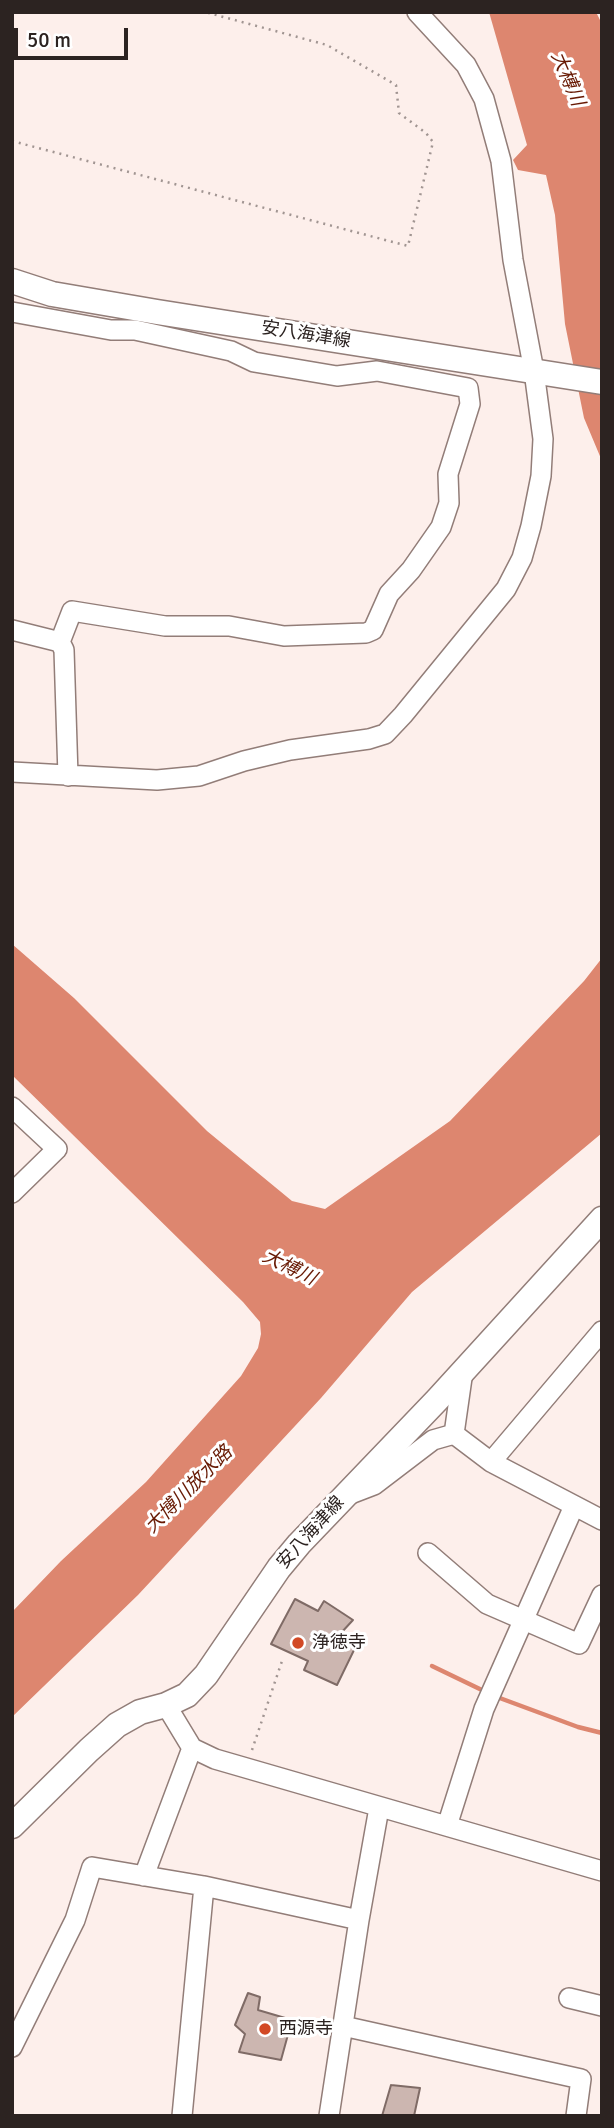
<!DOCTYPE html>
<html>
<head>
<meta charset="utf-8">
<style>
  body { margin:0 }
  #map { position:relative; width:614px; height:2128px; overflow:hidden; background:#fdefeb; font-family:Signika,sans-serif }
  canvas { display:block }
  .frame { position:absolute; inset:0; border:14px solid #2c2321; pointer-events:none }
  .scale { position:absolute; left:14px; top:28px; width:114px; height:32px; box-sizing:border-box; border:4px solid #2c2321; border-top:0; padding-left:9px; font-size:21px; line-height:24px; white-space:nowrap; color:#2c2321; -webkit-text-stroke:5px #fff; paint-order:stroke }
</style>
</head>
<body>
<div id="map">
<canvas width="614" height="2128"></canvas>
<div class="frame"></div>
<div class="scale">50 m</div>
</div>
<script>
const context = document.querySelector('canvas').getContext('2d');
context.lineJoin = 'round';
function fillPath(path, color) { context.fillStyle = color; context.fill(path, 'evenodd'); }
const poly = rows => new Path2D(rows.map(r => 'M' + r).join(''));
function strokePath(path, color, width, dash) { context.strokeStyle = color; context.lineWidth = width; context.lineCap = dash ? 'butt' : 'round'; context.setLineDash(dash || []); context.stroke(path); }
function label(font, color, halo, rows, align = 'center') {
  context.font = font + ' Signika,"Noto Sans JP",sans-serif'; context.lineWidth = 6; context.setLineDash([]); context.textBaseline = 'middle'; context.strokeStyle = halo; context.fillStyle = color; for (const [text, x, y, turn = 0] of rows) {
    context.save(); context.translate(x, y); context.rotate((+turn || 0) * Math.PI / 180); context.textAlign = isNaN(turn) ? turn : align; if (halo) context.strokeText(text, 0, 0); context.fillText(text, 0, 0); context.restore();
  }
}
const water = poly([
  [489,12,596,12,602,24,602,461,584,418,565,324,555,215,546,175,518,170,513,160,527,145],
  [12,944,74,998,207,1131,292,1201,325,1209,450,1121,584,981,602,958,602,1133,412,1292,321,1398,138,1595,12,1717,12,1612,61,1561,146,1482,241,1376,258,1348,261,1334,260,1322,243,1302,12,1075]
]);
const stream = poly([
  [432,1666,486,1692],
  [497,1697,578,1727,602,1733]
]);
const building = poly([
  [295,1599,318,1611,324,1601,353,1620,341,1633,355,1648,337,1685,304,1670,308,1661,271,1644,295,1599],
  [248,1993,260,1997,258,2010,292,2020,281,2060,239,2052,245,2034,235,2025,248,1993],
  [391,2085,420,2088,414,2116,382,2116,391,2085]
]);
const path = poly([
  [12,141,408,246,433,142,426,133,399,113,396,85,327,45,205,12],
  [252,1750,282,1661]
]);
const minor = poly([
  [12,312,111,330,135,330,231,351,254,362,337,376,377,371,468,388,470,404,448,474,449,503,441,527,411,570,389,594,373,630,366,633,284,636,229,626,165,626,72,611,60,642,12,630],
  [60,642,64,650,68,776],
  [12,772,157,780,199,776,244,761,290,750,369,739,385,734,403,715,506,589,522,558,531,526,541,476,543,439,534,371,513,260,501,161,484,99,466,65,417,12],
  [12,1107,57,1149,12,1193],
  [454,1434,463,1371],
  [491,1462,602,1331],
  [348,1495,374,1485,433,1440,454,1434,491,1462,602,1520],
  [428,1553,487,1604,579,1644,602,1595],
  [166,1705,192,1748,215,1759,602,1871],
  [447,1826,484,1709,574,1506],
  [144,1876,192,1748],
  [569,1998,602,2006],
  [343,2026,581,2079,576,2116],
  [12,2047,75,1920,92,1867,204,1886,359,1920],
  [182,2116,204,1886],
  [329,2116,359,1920,379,1808]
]);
const major = poly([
  [12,281,52,294,157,312,602,382],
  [12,1826,89,1750,117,1725,140,1712,166,1705,187,1695,206,1675,279,1568,299,1544,437,1400,602,1219]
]);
const markers = [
  [298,1643,7,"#d24925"],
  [265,2029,7,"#d24925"]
];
const streetNames = [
  ["安八海津線",306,335,9],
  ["安八海津線",311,1533,-48]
];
const poiNames = [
  ["浄徳寺",312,1643],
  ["西源寺",279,2029]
];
const waterNames = [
  ["大榑川",567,79,67],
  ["大榑川",289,1268,26],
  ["大博川放水路",189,1490,-45]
];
fillPath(water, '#dd866f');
strokePath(stream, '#dd866f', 4.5);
fillPath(building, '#ccb6b0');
strokePath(building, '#7f6b66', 2);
strokePath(minor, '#927d78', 22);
strokePath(major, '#927d78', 27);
strokePath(path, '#a19592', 2.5, [2, 5]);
strokePath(minor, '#fff', 19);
strokePath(major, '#fff', 24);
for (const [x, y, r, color] of markers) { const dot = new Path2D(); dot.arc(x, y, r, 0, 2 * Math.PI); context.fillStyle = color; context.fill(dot); strokePath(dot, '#fff', 2.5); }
label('18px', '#2c2321', '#fff', streetNames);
label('18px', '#2c2321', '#fff', poiNames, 'left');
label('italic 19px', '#681a04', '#fff', waterNames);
</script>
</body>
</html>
